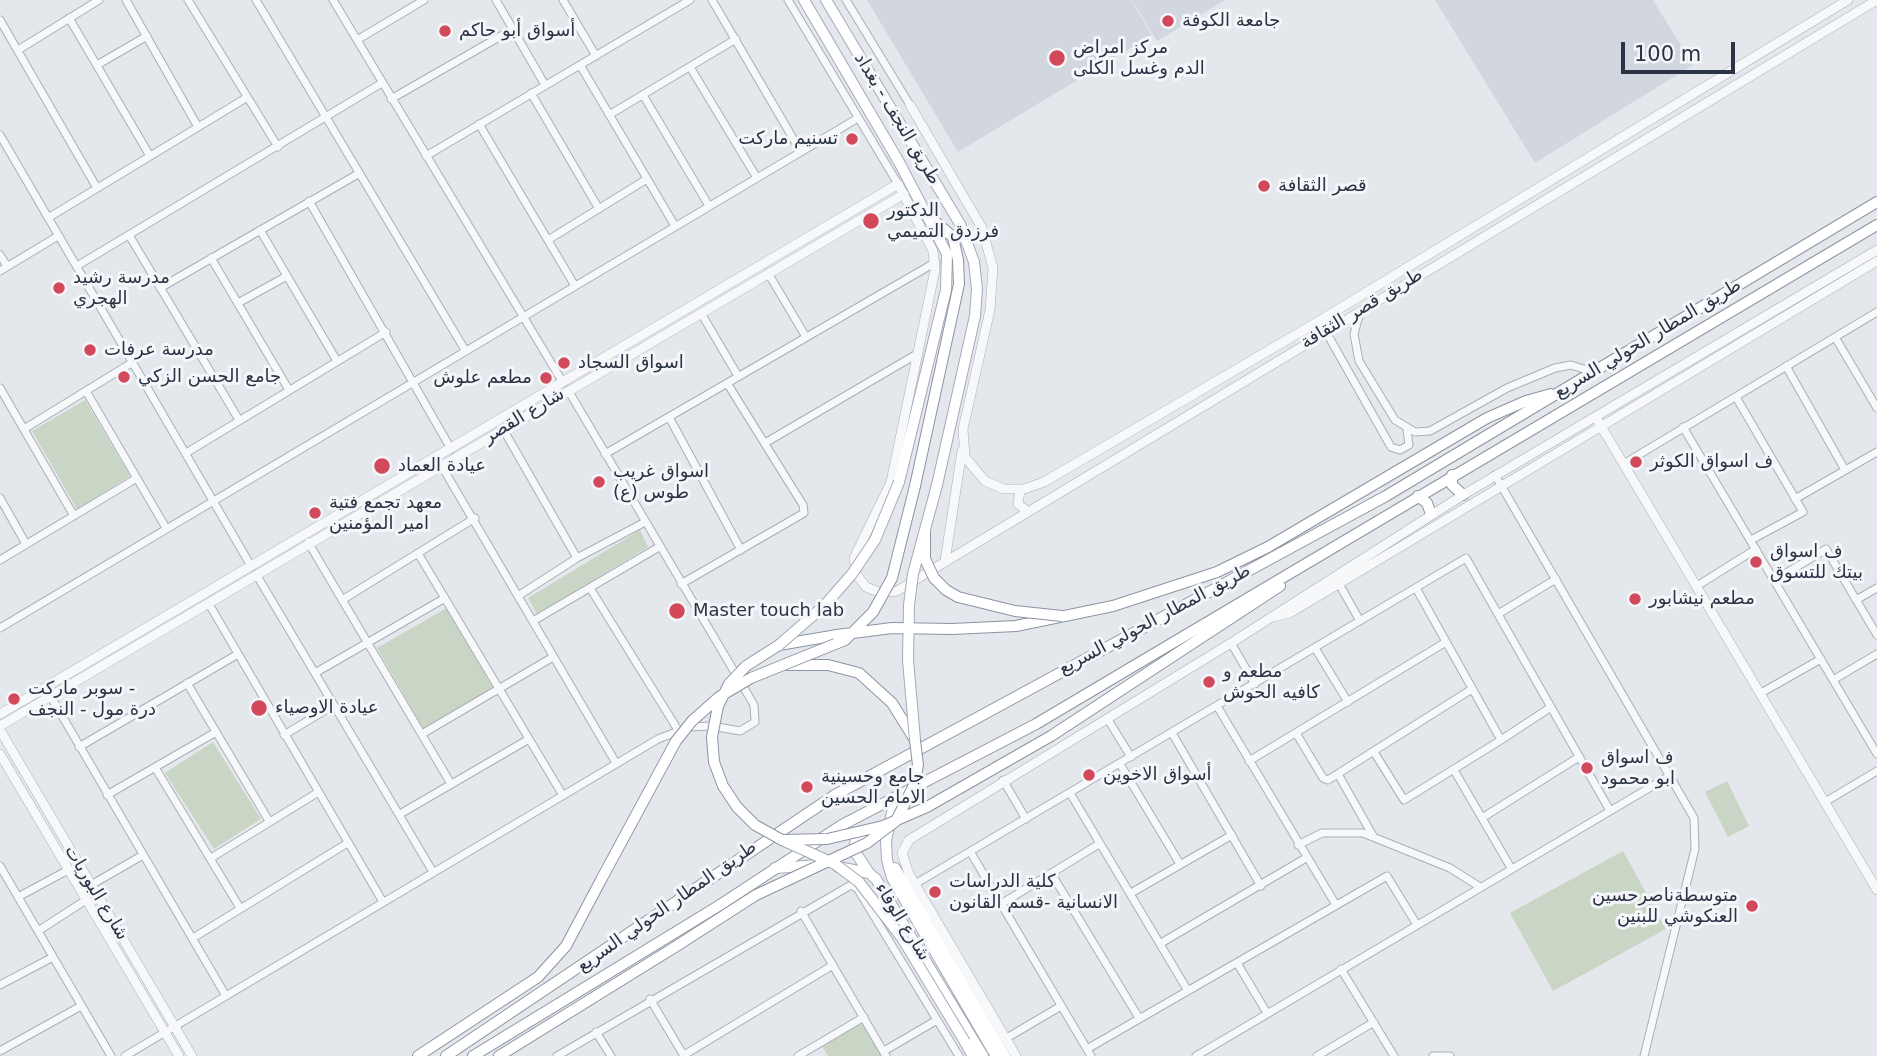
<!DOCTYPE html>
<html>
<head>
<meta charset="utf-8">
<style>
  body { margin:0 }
  #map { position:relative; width:1877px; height:1056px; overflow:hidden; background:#e4e7ec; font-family:"DejaVu Sans",sans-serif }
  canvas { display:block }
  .scale { position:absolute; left:1621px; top:42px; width:114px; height:32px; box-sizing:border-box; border:4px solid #2b3445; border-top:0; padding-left:9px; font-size:21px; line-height:24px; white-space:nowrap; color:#2b3445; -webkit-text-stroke:5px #f4f6f9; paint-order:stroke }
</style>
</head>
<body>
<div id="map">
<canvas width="1877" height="1056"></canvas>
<div class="scale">100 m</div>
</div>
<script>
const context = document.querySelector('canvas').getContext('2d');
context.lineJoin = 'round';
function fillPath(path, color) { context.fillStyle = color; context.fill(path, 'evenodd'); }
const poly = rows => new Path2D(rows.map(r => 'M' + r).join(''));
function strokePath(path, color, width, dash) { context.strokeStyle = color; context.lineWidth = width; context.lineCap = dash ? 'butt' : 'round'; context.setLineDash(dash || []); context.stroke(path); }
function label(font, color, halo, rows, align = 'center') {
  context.font = font + ' "DejaVu Sans",Cairo,sans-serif'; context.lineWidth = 6; context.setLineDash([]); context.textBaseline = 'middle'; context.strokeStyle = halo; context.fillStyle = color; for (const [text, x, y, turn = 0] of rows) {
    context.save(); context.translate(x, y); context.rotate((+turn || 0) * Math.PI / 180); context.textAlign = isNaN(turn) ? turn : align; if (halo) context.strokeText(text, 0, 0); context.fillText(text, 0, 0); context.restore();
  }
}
const built = poly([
  [867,0,1131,0,1152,35,958,152],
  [1132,0,1225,0,1157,41],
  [1435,0,1653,0,1693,65,1535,163]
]);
const green = poly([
  [85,400,130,476,77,509,32,431],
  [640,530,648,547,537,614,528,598],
  [447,608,493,688,423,728,377,648],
  [213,742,261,819,214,849,165,773],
  [1727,781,1749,826,1728,837,1705,792],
  [1623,851,1666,929,1553,991,1510,913],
  [862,1020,882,1056,828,1056,821,1044]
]);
const minor = poly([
  [126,0,198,127],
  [188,0,278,147],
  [256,0,465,350],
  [333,0,562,381],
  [496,0,545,85],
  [563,0,596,56],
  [712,0,801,152],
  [788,0,898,184],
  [846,0,910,105],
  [69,18,150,156],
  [0,20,97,188],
  [357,40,424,0],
  [18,50,99,0],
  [97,65,147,36],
  [580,65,675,226],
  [690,67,757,178],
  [531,93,599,209],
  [643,95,709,206],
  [391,99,513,29],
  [609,115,736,39],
  [479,124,575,286],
  [0,135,251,566],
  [426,156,690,0],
  [309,201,451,449],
  [48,218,246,98],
  [260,230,337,361],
  [129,235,239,420],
  [548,240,647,179],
  [0,255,7,266],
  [211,258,289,390],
  [77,266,382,83],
  [0,271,58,236],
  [768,273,806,337],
  [160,288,358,174],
  [238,303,287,276],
  [1360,312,1354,334,1359,361,1395,420,1415,432,1430,431,1507,388,1555,368,1571,365,1593,372],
  [701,313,738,376],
  [1325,330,1391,447,1400,450,1409,445,1407,430],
  [1835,337,1877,408],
  [1786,366,1845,470],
  [0,388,74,516],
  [86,391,166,528],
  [1736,397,1803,512,1751,540],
  [669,417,741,550],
  [1683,427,1877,754],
  [24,429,133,362],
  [503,429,577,558],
  [765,443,917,354],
  [186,453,386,332],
  [605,454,936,262],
  [1625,463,1877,312],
  [441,465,616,763],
  [1495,475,1694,818,1695,849,1644,1056],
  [0,498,26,544],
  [1795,499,1877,452],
  [308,542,451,784],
  [419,555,562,794],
  [0,560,137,478],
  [256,574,433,872],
  [1775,580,1826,549,1877,635],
  [1338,582,1360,621],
  [681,584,804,513,803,505,727,383],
  [1697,586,1756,549],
  [590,588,678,730],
  [1416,588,1501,740,1551,707],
  [518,596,577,558,645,522],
  [342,600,475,518],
  [1856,600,1877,588],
  [209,604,383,902],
  [1498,614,1556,579],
  [533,621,659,547],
  [0,628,858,118],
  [1231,643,1255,684],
  [1315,648,1348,702],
  [315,673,445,598],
  [1833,680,1877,654],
  [187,683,269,821],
  [1761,693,1821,659],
  [51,697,226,996],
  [1217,706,1336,905],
  [1107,718,1131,757],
  [1172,733,1261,886],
  [1296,733,1323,778,1328,780,1472,689],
  [422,734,553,657],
  [284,735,334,705],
  [79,747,238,654],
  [1374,752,1404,800,1501,740],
  [1249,761,1446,642],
  [1120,764,1180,864],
  [156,769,240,908],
  [1454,770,1511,868],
  [1338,774,1373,836],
  [1003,780,1026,819],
  [1070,793,1188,991],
  [107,795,216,732],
  [1825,802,1877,771],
  [400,814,529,739],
  [1482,818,1579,757],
  [1298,845,1322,833,1363,833,1450,868,1480,887],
  [971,853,1091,1056],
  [211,858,317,793],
  [0,866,111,1056],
  [1051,873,1139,1018],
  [915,884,1466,558,1609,809],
  [91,885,143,855],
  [1131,893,1232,835],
  [18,897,68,870],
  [1001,904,1099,844],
  [801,911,886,1056],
  [38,931,86,900],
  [193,938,346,844],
  [1161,943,1306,858],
  [1237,963,1267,1013],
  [1341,969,1394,1056],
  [0,985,53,957],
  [650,999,684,1056],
  [596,1032,611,1056],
  [1005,1039,1061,1006],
  [1087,1049,1387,876,1417,925],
  [0,1051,81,1006],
  [884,1051,937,1020],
  [684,1055,833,965],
  [125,1056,658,739,689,727,712,726,740,731,755,722,754,705,568,390],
  [557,1056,851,885,857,888,959,1056],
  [798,1056,864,1017],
  [1196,1056,1671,775],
  [1317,1056,1374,1022],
  [1433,1056,1450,1056]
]);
const tertiary = poly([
  [910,105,982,228,993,268,990,310,963,429,965,457,985,481,1004,489,1024,489,1044,482,1319,321,1848,0],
  [1598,421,1877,890],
  [1020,490,1018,504,1027,511],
  [945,561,962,451],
  [1273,617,1290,613,1877,261],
  [0,714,898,184,933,251,935,270,891,482,854,558,856,574,866,587,881,593,897,591,1877,0],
  [0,726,904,194],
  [0,730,192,1056],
  [0,754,179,1056],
  [1016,1056,909,874,902,853,909,840,1231,643,1463,495,1877,250]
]);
const primary = poly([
  [804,0,899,162,947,254,946,290,899,482],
  [826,0,960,224,974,262,977,289,975,316,937,485],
  [895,798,886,841,887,860,892,878,996,1056],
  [868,832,856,839,854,850,869,873],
  [838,867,869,873,876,879,983,1056],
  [775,868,819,865],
  [895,868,1005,1056],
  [965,1042,973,1056]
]);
const trunk = poly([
  [1452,475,1452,485,1463,495],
  [915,486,959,284,958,260,953,237,930,217],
  [1418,496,1427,503,1431,514],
  [952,629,1016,626,1113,606,1217,572,1268,547,1487,418,1526,401,1551,394],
  [787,665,828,665,859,673,892,703,915,740],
  [746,666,779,645,837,635],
  [1051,736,1280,586],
  [418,1056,538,977,566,946,602,878],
  [446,1056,835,795,1386,496,1877,202],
  [473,1056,720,905,842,825,1036,724,1877,225],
  [499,1056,675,947]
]);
const primaryBridge = poly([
  [779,645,825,605,852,574,875,540,899,482],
  [915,740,908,660,909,605,913,574,937,485],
  [782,840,835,864,859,882,902,938,965,1042]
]);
const trunkBridge = poly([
  [925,531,925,559,934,578,946,590,958,597,1015,611,1062,616],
  [837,635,892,628,952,629],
  [746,666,729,684,718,706,712,737,714,762,723,786,737,807,755,825,782,840,827,839,883,826,927,807,1051,736],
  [602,878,676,741,692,721,719,697,751,678,845,640,873,612,892,578,915,486],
  [675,947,756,895,867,843,896,821,914,785,918,765,915,740]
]);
const markers = [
  [1168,21,7,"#d1495b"],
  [445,31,7,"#d1495b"],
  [1057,58,9,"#d1495b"],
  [852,139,7,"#d1495b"],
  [1264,186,7,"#d1495b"],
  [871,221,9,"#d1495b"],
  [59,288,7,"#d1495b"],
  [90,350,7,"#d1495b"],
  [564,363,7,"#d1495b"],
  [124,377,7,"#d1495b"],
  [546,378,7,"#d1495b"],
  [1636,462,7,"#d1495b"],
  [382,466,9,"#d1495b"],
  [599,482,7,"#d1495b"],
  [315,513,7,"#d1495b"],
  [1756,562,7,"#d1495b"],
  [1635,599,7,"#d1495b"],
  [677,611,9,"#d1495b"],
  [1209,682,7,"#d1495b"],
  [14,699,7,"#d1495b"],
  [259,708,9,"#d1495b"],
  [1587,768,7,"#d1495b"],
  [1089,775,7,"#d1495b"],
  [807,787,7,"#d1495b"],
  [935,892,7,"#d1495b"],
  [1752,906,7,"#d1495b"]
];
const poiNames = [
  ["جامعة الكوفة",1182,21],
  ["أسواق أبو حاكم",459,31],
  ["مركز امراض",1073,48],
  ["الدم وغسل الكلى",1073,69],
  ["تسنيم ماركت",838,139,"right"],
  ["قصر الثقافة",1278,186],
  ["الدكتور",887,211],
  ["فرزدق التميمي",887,232],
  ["مدرسة رشيد",73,278],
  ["الهجري",73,299],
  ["مدرسة عرفات",104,350],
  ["اسواق السجاد",578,363],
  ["جامع الحسن الزكي",138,377],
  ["مطعم علوش",532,378,"right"],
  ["ف اسواق الكوثر",1650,462],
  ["عيادة العماد",398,466],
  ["اسواق غريب",613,472],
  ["طوس (ع)",613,493],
  ["معهد تجمع فتية",329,503],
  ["امير المؤمنين",329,524],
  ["ف اسواق",1770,552],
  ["بيتك للتسوق",1770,573],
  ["مطعم نيشابور",1649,599],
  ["Master touch lab",693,611],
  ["مطعم و",1223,672],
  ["كافيه الحوش",1223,693],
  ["سوبر ماركت -",28,689],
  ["درة مول - النجف",28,710],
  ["عيادة الاوصياء",275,708],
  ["ف اسواق",1601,758],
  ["ابو محمود",1601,779],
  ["أسواق الاخوين",1103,775],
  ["جامع وحسينية",821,777],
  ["الامام الحسين",821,798],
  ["كلية الدراسات",949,882],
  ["الانسانية -قسم القانون",949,903],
  ["متوسطةناصرحسين",1738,896,"right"],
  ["العنكوشي للبنين",1738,917,"right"]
];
const streetNames = [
  ["طريق النجف - بغداد",897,119,59],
  ["طريق قصر الثقافة",1362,309,-31],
  ["طريق المطار الحولي السريع",1648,339,-31],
  ["شارع القصر",524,416,-31],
  ["طريق المطار الحولي السريع",1155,620,-28],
  ["شارع البوريات",96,893,59],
  ["طريق المطار الحولي السريع",667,907,-35],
  ["شارع الوفاء",902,922,58]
];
fillPath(built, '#d2d6de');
fillPath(green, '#c9d6c5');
strokePath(minor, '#a9aeb7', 9);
strokePath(tertiary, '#a9aeb7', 10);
strokePath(primary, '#a3abb8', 12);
strokePath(trunk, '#8b94a3', 12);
strokePath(minor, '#f7f8fa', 7);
strokePath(tertiary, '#f7f8fa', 9);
strokePath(primary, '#fff', 10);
strokePath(trunk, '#fff', 10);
strokePath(primaryBridge, '#a3abb8', 12, []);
strokePath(trunkBridge, '#8b94a3', 12, []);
strokePath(primaryBridge, '#fff', 10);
strokePath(trunkBridge, '#fff', 10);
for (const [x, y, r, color] of markers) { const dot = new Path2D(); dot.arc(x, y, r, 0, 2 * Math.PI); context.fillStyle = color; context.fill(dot); strokePath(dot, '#f4f6f9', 2.5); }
label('18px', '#2b3445', '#f4f6f9', poiNames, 'left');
label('18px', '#2b3445', '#f4f6f9', streetNames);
</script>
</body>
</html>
